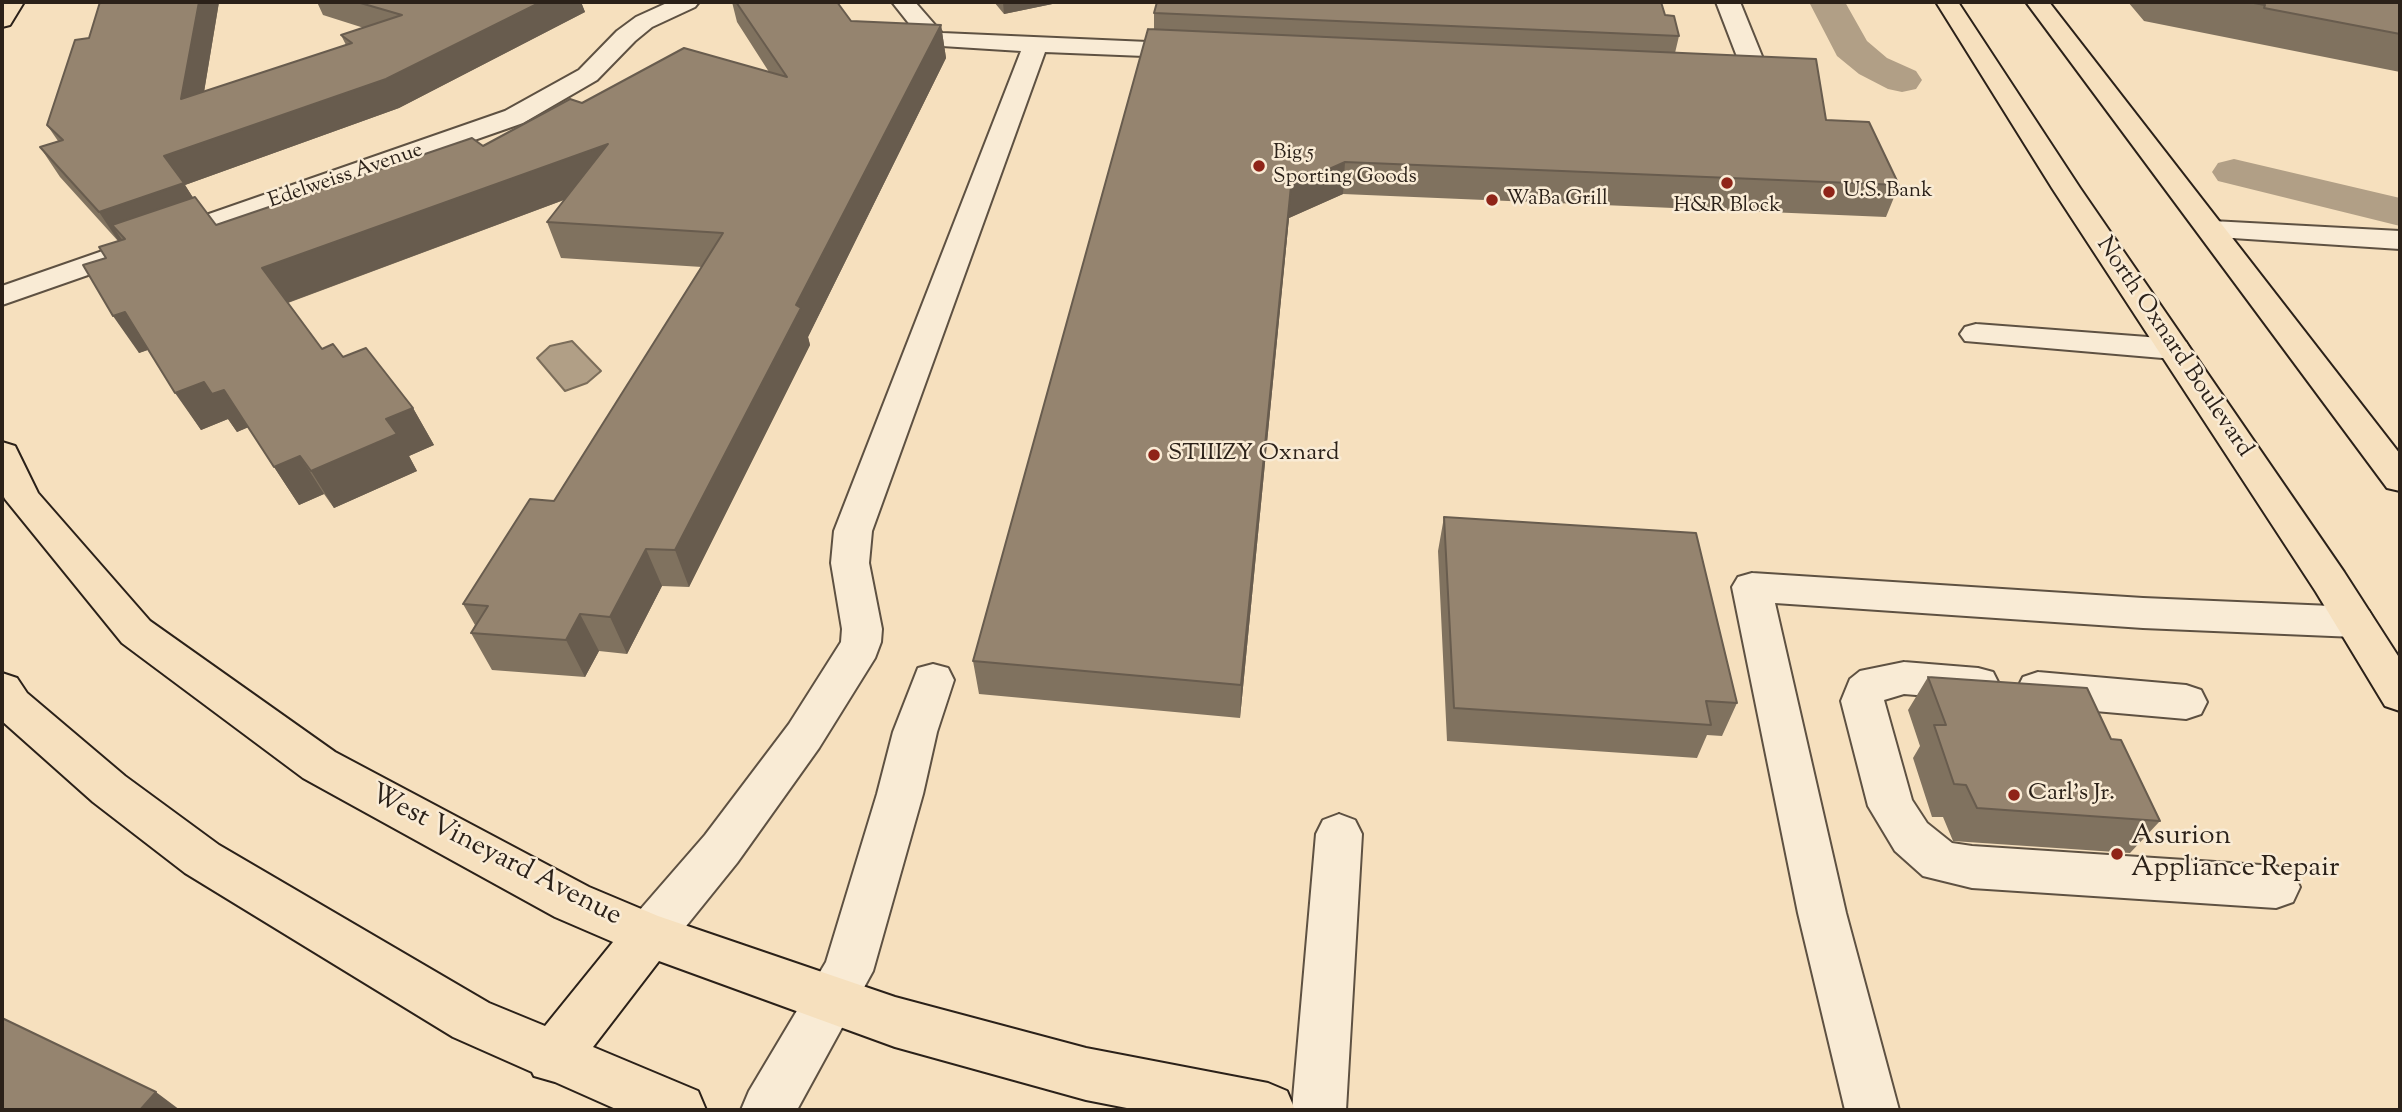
<!DOCTYPE html>
<html>
<head>
<meta charset="utf-8">
<style>
  body { margin:0 }
  #map { position:relative; width:2402px; height:1112px; overflow:hidden; background:#f6e0be; font-family:"Sorts Mill Goudy",serif }
  canvas { display:block }
  .frame { position:absolute; inset:0; border:4px solid #2b2119; pointer-events:none }
</style>
</head>
<body>
<div id="map">
<canvas width="2402" height="1112"></canvas>
<div class="frame"></div>
</div>
<script>
const context = document.querySelector('canvas').getContext('2d');
context.lineJoin = 'round';
function fillPath(path, color) { context.fillStyle = color; context.fill(path, 'evenodd'); }
const poly = rows => new Path2D(rows.map(r => 'M' + r).join(''));
function strokePath(path, color, width, dash) { context.strokeStyle = color; context.lineWidth = width; context.lineCap = dash ? 'butt' : 'round'; context.setLineDash(dash || []); context.stroke(path); }
function label(font, color, halo, rows, align = 'center') {
  context.font = font + ' "Sorts Mill Goudy",serif'; context.lineWidth = 5; context.setLineDash([]); context.textBaseline = 'middle'; context.strokeStyle = halo; context.fillStyle = color; for (const [text, x, y, turn = 0] of rows) {
    context.save(); context.translate(x, y); context.rotate((+turn || 0) * Math.PI / 180); context.textAlign = isNaN(turn) ? turn : align; if (halo) context.strokeText(text, 0, 0); context.fillText(text, 0, 0); context.restore();
  }
}
const water = poly([
  [572,341,601,371,587,383,565,391,537,358,550,346,572,341]
]);
const canal = poly([
  [1809,2,1845,2,1867,41,1887,58,1916,71,1922,80,1916,89,1902,92,1888,89,1859,74,1837,56,1809,2],
  [2234,159,2400,198,2400,226,2218,181,2212,172,2218,163,2234,159]
]);
const minor = poly([
  [669,2,699,2,695,7,652,27,635,41,597,80,523,123,2,305,2,286,505,111,579,70,617,31,636,17,669,2],
  [892,2,915,2,942,33,1194,44,1203,46,1206,51,1203,56,1194,58,1045,52,872,531,869,563,882,629,881,642,875,658,819,748,737,863,666,951,649,957,632,951,625,935,632,919,705,835,789,724,841,642,842,629,831,563,834,531,1021,51,926,45,892,2],
  [1716,2,1740,2,1770,76,1766,81,1757,84,1726,82,1717,79,1713,74,1717,69,1726,66,1741,67,1716,2],
  [2212,221,2400,231,2400,249,2202,236,2197,230,2202,224,2212,221],
  [1976,324,2174,339,2186,342,2190,349,2186,356,2174,359,1965,341,1960,334,1965,327,1976,324],
  [1752,573,2143,598,2355,607,2369,611,2375,622,2369,633,2355,637,2143,628,1775,603,1846,913,1899,1110,1845,1110,1798,913,1732,587,1738,577,1752,573],
  [1904,662,1978,668,1993,672,1999,684,1993,696,1978,700,1904,694,1884,700,1912,800,1927,823,1952,843,1972,846,2276,866,2293,872,2300,887,2293,902,2276,908,1972,888,1923,876,1895,851,1868,806,1841,701,1850,679,1860,671,1904,662],
  [933,664,948,668,954,680,937,732,923,794,873,971,797,1110,741,1110,749,1091,826,962,877,794,893,732,918,668,933,664],
  [2038,672,2186,685,2201,690,2207,702,2201,714,2186,719,2038,706,2023,701,2017,689,2023,677,2038,672],
  [1339,814,1355,820,1362,834,1346,1110,1292,1110,1316,834,1323,820,1339,814]
]);
const major = poly([
  [2,2,24,2,10,25,2,27,2,2],
  [1936,2,1958,2,2080,188,2344,572,2400,659,2400,711,2385,706,2316,592,2052,188,1936,2],
  [2026,2,2049,2,2400,454,2400,491,2387,488,2026,2],
  [2,442,15,446,38,493,150,621,335,752,589,887,658,916,895,997,1086,1048,1268,1083,1287,1091,1295,1110,1137,1110,1086,1100,895,1047,659,961,593,1047,698,1091,706,1110,618,1110,555,1082,534,1076,532,1072,453,1037,185,873,93,802,2,721,2,673,17,678,27,693,125,776,219,845,489,1003,545,1026,613,942,555,917,303,778,122,643,5,499,2,493,2,442]
]);
const wall = poly([
  [100,2,219,2,204,92,346,45,341,35,364,28,323,15,317,2,581,2,585,12,399,108,185,185,193,198,216,225,483,146,582,103,769,72,737,22,732,2,837,2,851,21,941,25,946,58,808,337,810,345,689,587,662,586,627,654,599,651,585,677,492,670,471,633,475,625,463,604,554,501,702,267,561,258,547,222,564,200,288,303,322,349,343,357,413,408,434,445,409,456,417,471,334,508,324,494,299,505,248,427,237,432,228,419,201,430,148,350,139,353,106,258,118,241,60,177,40,147,58,141,47,125,89,38],
  [994,2,1062,2,1004,14],
  [2128,2,2400,2,2400,72,2144,21],
  [1154,13,1665,15,1679,36,1675,53,1826,120,1899,185,1886,217,1343,194,1289,218,1240,718,979,694,973,661,1154,30],
  [1444,517,1737,703,1722,736,1707,735,1697,758,1447,741,1438,551],
  [1928,677,2111,739,2160,821,2130,853,1953,841,1943,817,1932,817,1913,758,1920,746,1908,710]
]);
const shadedWall = poly([
  [199,2,219,2,198,128,181,99],
  [541,2,581,2,585,12,399,108,185,185,203,213,112,225,123,241,119,242,99,212,164,156],
  [1003,2,1062,2,1004,14],
  [941,25,946,58,808,337,810,345,689,587,675,550,796,305],
  [608,144,620,179,284,304,262,268],
  [1345,162,1343,194,1289,218,1240,718,1241,685,1291,186],
  [125,312,150,349,139,353,113,316],
  [204,382,224,390,249,427,237,432,228,419,201,430,175,393],
  [413,408,434,445,409,456,417,471,334,508,311,471,386,419],
  [300,456,324,494,299,505,274,467],
  [646,549,662,586,627,654,610,617],
  [580,614,599,651,585,677,566,640],
  [156,1092,180,1110,140,1110]
]);
const building = poly([
  [100,2,199,2,181,99,352,43,341,35,402,15,357,2,541,2,386,79,164,156,184,183,99,212,40,147,63,140,47,125,75,40,89,38,100,2],
  [736,2,837,2,851,21,941,25,796,305,801,308,675,550,646,549,610,617,580,614,566,640,471,633,488,606,463,604,530,499,554,501,723,233,547,222,608,144,262,268,322,349,333,344,343,357,366,348,413,408,386,419,397,434,311,471,300,456,274,467,224,390,212,394,204,382,175,393,125,312,113,316,83,265,106,258,99,247,125,239,112,225,195,197,216,225,472,138,483,146,570,99,582,103,684,48,787,77,736,2],
  [1157,2,1661,2,1665,15,1674,16,1679,36,1154,13,1157,2],
  [2248,2,2262,2,2265,5,2248,2],
  [2264,2,2400,2,2400,34,2264,8,2265,5,2264,5,2264,2],
  [1148,29,1816,59,1826,120,1869,122,1899,185,1345,162,1291,186,1241,685,973,661,1148,29],
  [1444,517,1696,533,1737,703,1706,701,1711,725,1454,708,1444,517],
  [1928,677,2087,688,2111,739,2121,740,2160,821,1977,808,1966,785,1954,784,1934,725,1946,725,1928,677],
  [2,1018,156,1092,140,1110,2,1110,2,1018]
]);
const markers = [
  [1259,166,7,"#8f2418"],
  [1727,183,7,"#8f2418"],
  [1829,192,7,"#8f2418"],
  [1492,200,7,"#8f2418"],
  [1154,455,7,"#8f2418"],
  [2014,795,7,"#8f2418"],
  [2117,854,7,"#8f2418"]
];
const farPoinames = [
  ["Big 5",1273,154],
  ["Sporting Goods",1273,178],
  ["U.S. Bank",1843,192],
  ["WaBa Grill",1506,200],
  ["H&R Block",1727,207,"center"]
];
const farStreetnames = [
  ["Edelweiss Avenue",346,177,-19]
];
const streetNames = [
  ["North Oxnard Boulevard",2173,348,56]
];
const poiNames = [
  ["STIIIZY Oxnard",1168,455],
  ["Carl's Jr.",2028,795]
];
const nearPoinames = [
  ["Asurion",2131,838],
  ["Appliance Repair",2131,870]
];
const nearStreetnames = [
  ["West Vineyard Avenue",495,857,27]
];
fillPath(water, '#b19f86');
strokePath(water, '#7b6d5a', 2);
fillPath(canal, '#b19f86');
strokePath(minor, '#5e5142', 4);
strokePath(major, '#2b2119', 4);
fillPath(minor, '#f9ebd5');
fillPath(major, '#f6e0be');
fillPath(wall, '#80725f');
fillPath(shadedWall, '#685c4e');
fillPath(building, '#95846f');
strokePath(building, '#685c4e', 2);
for (const [x, y, r, color] of markers) { const dot = new Path2D(); dot.arc(x, y, r, 0, 2 * Math.PI); context.fillStyle = color; context.fill(dot); strokePath(dot, '#f9ebd5', 2.5); }
label('21px', '#2b2119', '#f9ebd5', farPoinames, 'left');
label('21px', '#2b2119', '#f9ebd5', farStreetnames);
label('24px', '#2b2119', '#f9ebd5', streetNames);
label('24px', '#2b2119', '#f9ebd5', poiNames, 'left');
label('28px', '#2b2119', '#f9ebd5', nearPoinames, 'left');
label('28px', '#2b2119', '#f9ebd5', nearStreetnames);
</script>
</body>
</html>
